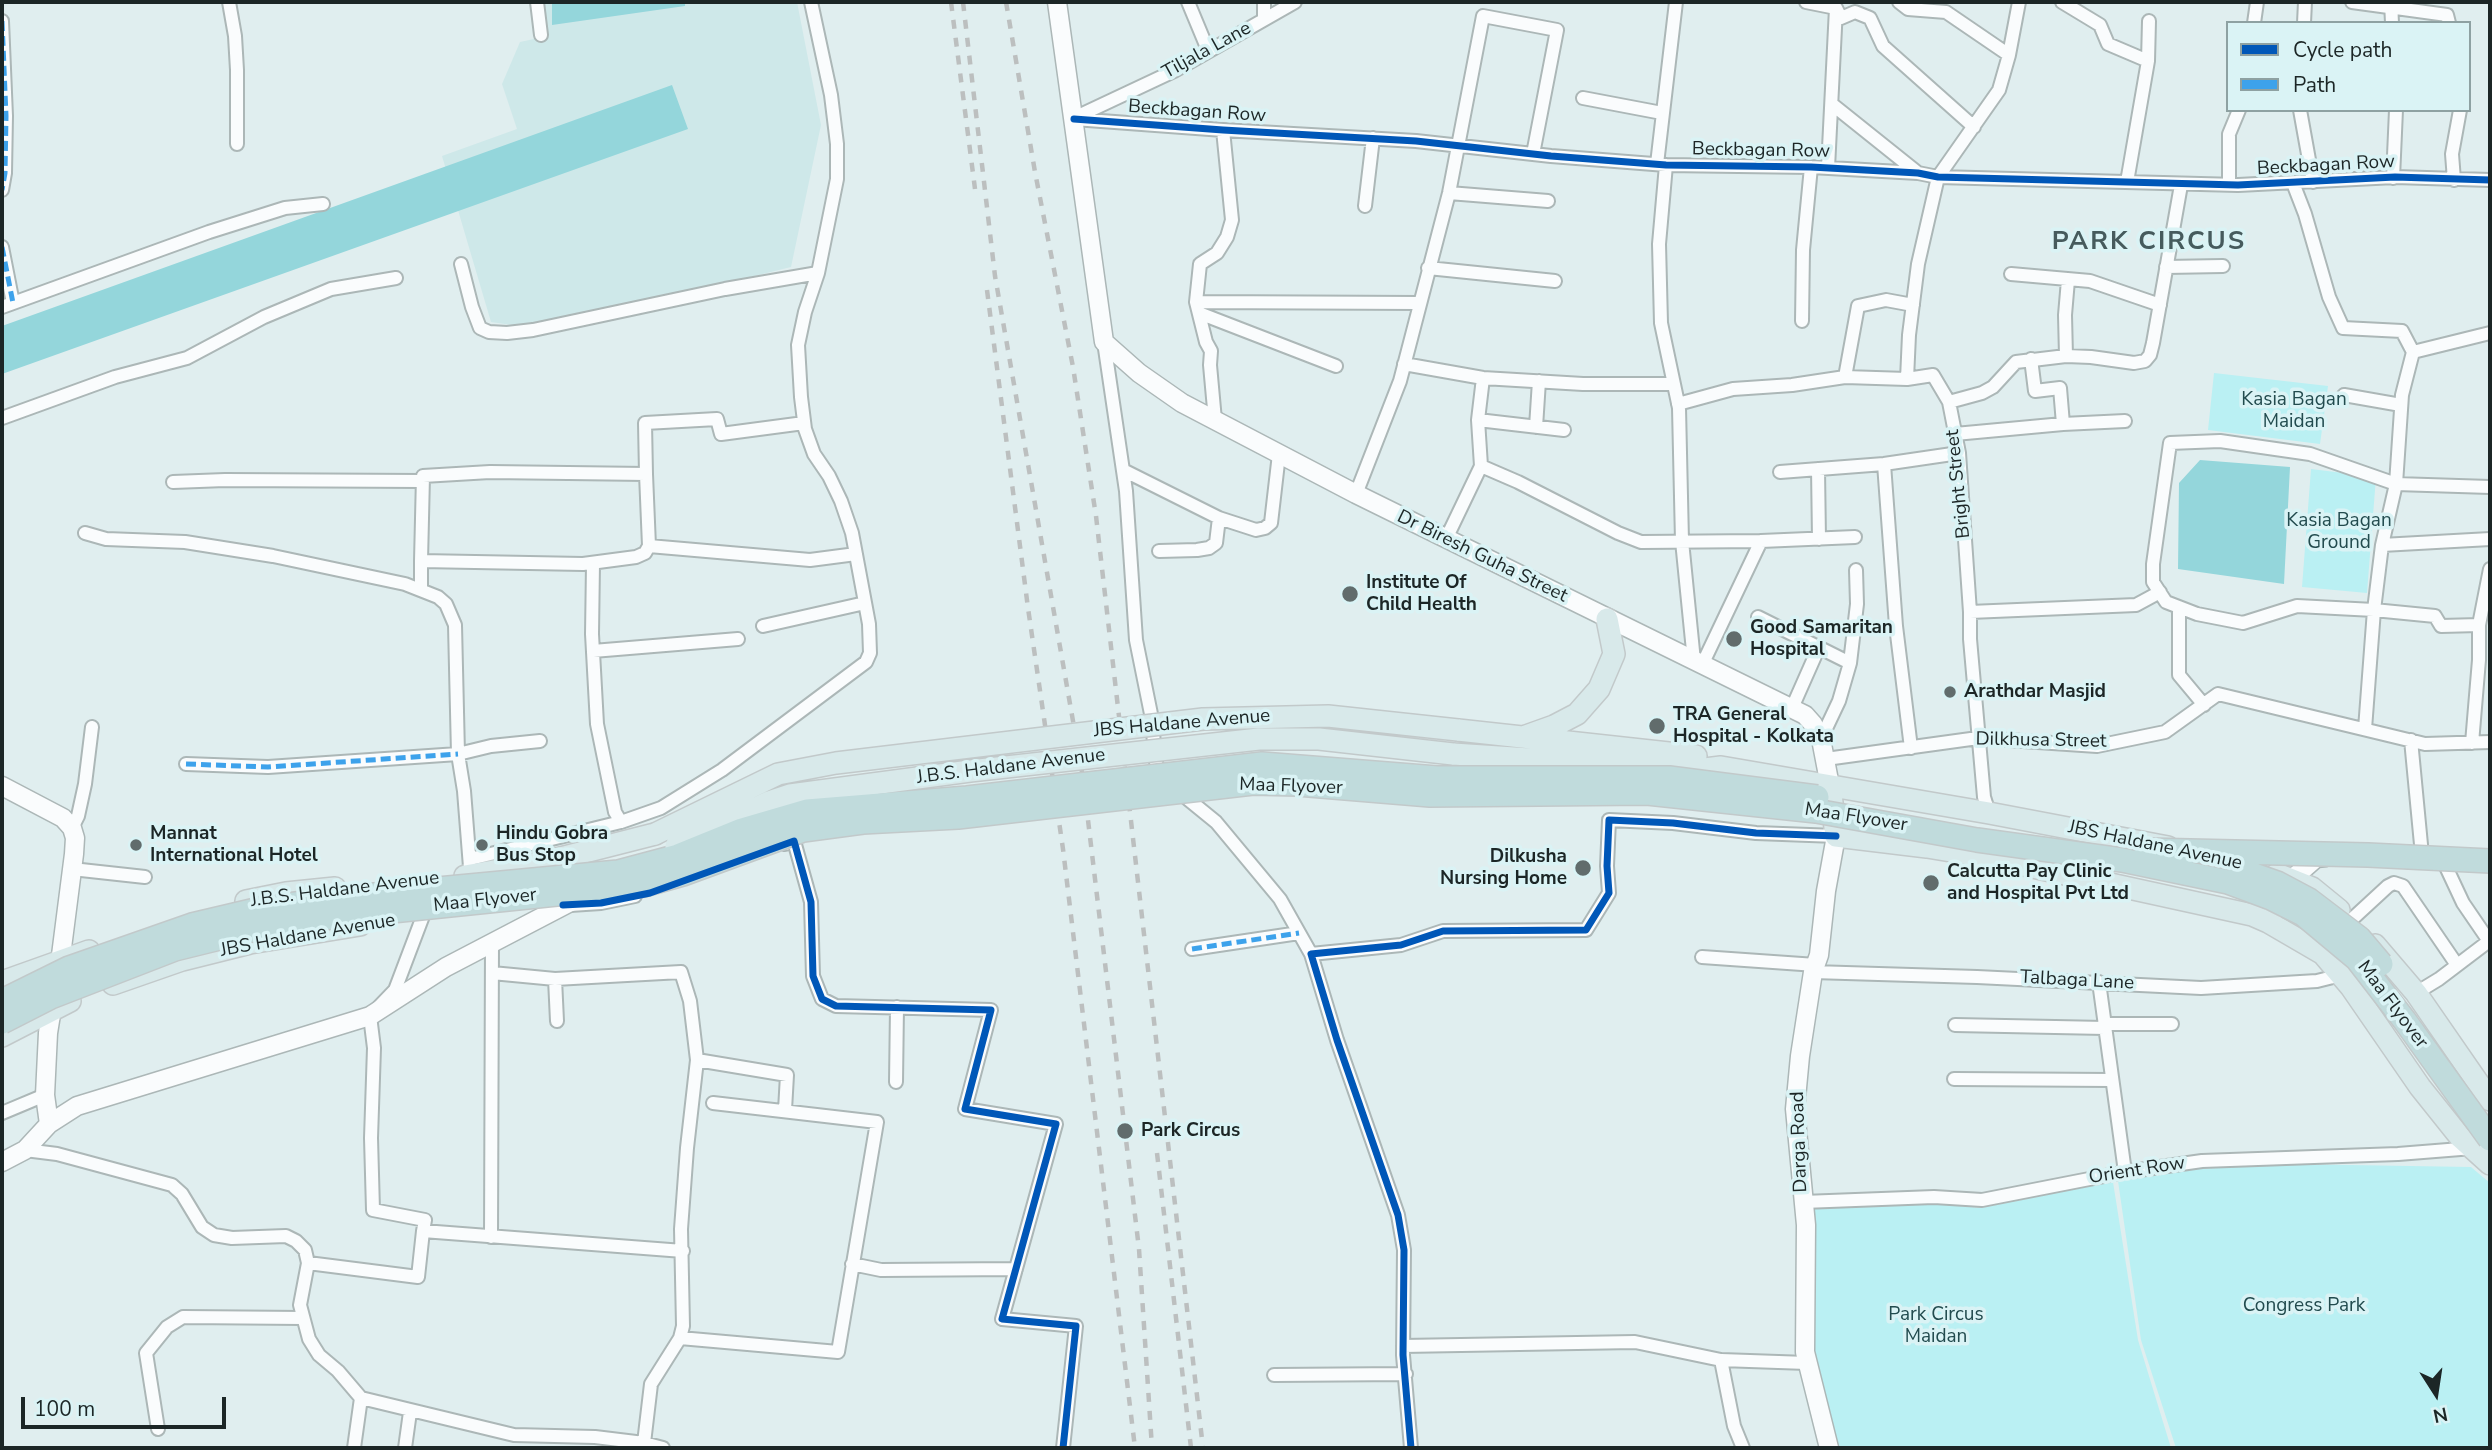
<!DOCTYPE html>
<html>
<head>
<meta charset="utf-8">
<style>
  body { margin:0 }
  #map { position:relative; width:2492px; height:1450px; overflow:hidden; background:#e0eeef; font-family:"Nunito Sans",sans-serif }
  canvas { display:block }
  .frame { position:absolute; inset:0; border:4px solid #1c2626; pointer-events:none }
  .legend { position:absolute; left:2226px; top:21px; width:245px; height:91px; box-sizing:border-box; background:#daf3f5; border:2px solid #8ea1a2; margin:0; padding:9px 12px; list-style:none; font-size:21px; color:#1c2626 }
  .legend li { display:flex; align-items:center; gap:14px; height:35px }
  .legend b { width:35px; border:2px solid #8ea1a2 }
  .north { position:absolute; left:2401px; top:1359px; width:70px; height:70px; -webkit-text-stroke:5px #daf3f5; paint-order:stroke; rotate:168deg; font-size:19px; font-weight:700; line-height:28px; text-align:center; color:#1c2626 }
  .north::after { content:''; display:block; margin:auto; width:24px; height:32px; background:#1c2626; clip-path:polygon(50% 0,100% 100%,50% 72%,0 100%) }
  .scale { position:absolute; left:21px; top:1397px; width:205px; height:32px; box-sizing:border-box; border:4px solid #1c2626; border-top:0; padding-left:9px; font-size:21px; line-height:24px; white-space:nowrap; color:#1c2626; -webkit-text-stroke:5px #daf3f5; paint-order:stroke }
</style>
</head>
<body>
<div id="map">
<canvas width="2492" height="1450"></canvas>
<div class="frame"></div>
<ul class="legend">
<li><b style="height:9px;background:#0057b8"></b>Cycle path</li>
<li><b style="height:9px;background:#3da2eb"></b>Path</li>
</ul>
<div class="north">N</div>
<div class="scale">100 m</div>
</div>
<script>
const context = document.querySelector('canvas').getContext('2d');
context.lineJoin = 'round';
function fillPath(path, color) { context.fillStyle = color; context.fill(path, 'evenodd'); }
const poly = rows => new Path2D(rows.map(r => 'M' + r).join(''));
function strokePath(path, color, width, dash) { context.strokeStyle = color; context.lineWidth = width; context.lineCap = dash ? 'butt' : 'round'; context.setLineDash(dash || []); context.stroke(path); }
function label(font, color, halo, rows, align = 'center') {
  context.font = font + ' "Nunito Sans",sans-serif'; context.lineWidth = 7; context.setLineDash([]); context.textBaseline = 'middle'; context.strokeStyle = halo; context.fillStyle = color; for (const [text, x, y, turn = 0] of rows) {
    context.save(); context.translate(x, y); context.rotate((+turn || 0) * Math.PI / 180); context.textAlign = isNaN(turn) ? turn : align; if (halo) context.strokeText(text, 0, 0); context.fillText(text, 0, 0); context.restore();
  }
}
const built = poly([
  [542,2,704,2,704,4,797,2,821,125,791,267,540,329,491,322,442,156,517,129,502,84,520,42,543,37]
]);
const green = poly([
  [2214,373,2328,386,2320,444,2208,430],
  [2311,469,2376,477,2367,593,2302,587],
  [2288,1164,2471,1167,2490,1183,2490,1448,2176,1448,2141,1340,2118,1181,2181,1170],
  [2113,1182,2138,1340,2171,1448,1831,1448,1812,1352,1813,1208,1929,1203,1981,1208]
]);
const water = poly([
  [552,2,685,2,685,6,552,25],
  [672,85,688,129,2,374,2,326],
  [2200,460,2290,467,2284,584,2178,569,2179,483]
]);
const street = poly([
  [229,2,235,36,237,70,237,144],
  [537,2,541,35],
  [1188,2,1208,50],
  [1806,2,1836,8],
  [1899,2,1908,9,1946,12,2009,55],
  [2062,2,2100,25,2108,44,2148,61],
  [2352,2,2447,15,2449,23],
  [2391,2,2392,23],
  [1836,8,1841,18,1855,12,1870,18,1883,46,1974,127],
  [1264,19,1264,2],
  [2,21,6,116,5,173,2,190],
  [2254,23,2257,2],
  [2304,23,2305,2],
  [1583,98,1662,113],
  [1833,105,1918,173],
  [2300,110,2313,182],
  [1074,118,1174,71,1295,2],
  [1074,119,1223,130,1416,141,1551,156,1666,165,1811,167,1918,173,1938,177,2238,185,2395,177,2490,180],
  [1657,164,1676,2],
  [1666,165,1659,244,1661,323,1679,408,1682,541,1694,661],
  [1828,168,1836,8],
  [2393,178,2396,110],
  [2454,180,2452,154,2460,110],
  [2127,182,2148,61,2149,21],
  [2293,183,2305,214,2329,297,2343,328,2402,331,2413,352],
  [2229,185,2229,134,2239,110],
  [1449,193,1548,201],
  [1365,206,1373,138],
  [2,247,13,303],
  [461,264,472,307,480,328,489,332,507,333,533,330,725,289,818,273],
  [2166,267,2223,266],
  [1428,268,1555,281],
  [2011,274,2090,281,2160,305],
  [1196,302,1419,303],
  [2,307,209,232,285,208,323,204],
  [1199,313,1336,366],
  [1802,321,1803,250,1811,167],
  [2490,333,2413,352,2402,395,2396,484,2382,545,2374,610,2297,606,2243,623,2197,614,2166,602,2153,582,2153,564,2170,443,2220,441,2310,454,2396,484,2490,487],
  [1104,342,1126,491,1136,640,1151,714,1157,771,1164,778],
  [2066,356,2065,315,2068,280],
  [2031,359,2035,391,2060,388,2063,424],
  [1404,364,1483,378,1583,384,1673,384],
  [1845,377,1858,306,1886,300,1913,305],
  [1483,378,1478,420,1564,430],
  [2344,395,2401,405],
  [1949,402,1982,393,1993,387,2016,362,2066,356,2091,357,2134,363,2145,361,2150,355,2153,343,2181,185],
  [1678,404,1733,389,1792,385,1845,377,1907,379],
  [2,418,115,377,187,358,264,317,331,289,396,278],
  [1215,420,1210,365,1211,351,1206,342,1196,302,1200,264,1217,253,1227,237,1232,220,1223,130],
  [1536,427,1539,381],
  [1955,434,2063,424,2125,421],
  [1884,464,1896,626,1911,748],
  [1481,466,1518,482,1618,533,1641,542,1761,541],
  [1818,469,1819,539],
  [1123,470,1219,518,1256,530,1265,528,1271,523,1279,454],
  [1780,472,1884,464,1959,453],
  [646,474,645,423,717,419,721,434,804,423],
  [173,482,225,480,423,481],
  [1356,494,1400,381,1449,193,1483,16,1557,30,1533,154],
  [85,533,106,539,185,542,273,556,405,584,438,597,446,604,455,625,458,754,464,791,470,867],
  [1446,539,1481,466,1478,420],
  [2382,545,2490,539],
  [649,546,810,560,856,554],
  [1159,551,1197,550,1209,548,1216,543,1219,518],
  [593,564,592,634,597,724,615,812,621,822],
  [421,589,421,561,423,476,490,472,646,474,649,546,645,553,636,557,583,564,421,561],
  [2179,607,2179,675,2204,705],
  [1970,612,2136,605,2160,592],
  [1758,617,1850,663],
  [763,626,865,603],
  [593,651,738,639],
  [1702,665,1761,541,1855,537],
  [1792,708,1819,647],
  [2365,729,2374,610,2435,616,2441,626,2479,625],
  [1821,739,1839,701,1850,663,1857,604,1856,570],
  [2411,740,2422,855],
  [2472,743,2479,660,2479,625,2490,569],
  [1826,759,1978,738,2097,746,2165,732,2218,694,2425,744,2490,742],
  [186,764,268,767,458,754,491,746,540,741],
  [1178,791,1216,822,1280,899,1311,954],
  [1989,813,1984,797,1970,639,1970,612,1959,453,1949,402,1933,375,1907,379,1909,335,1918,264,1938,177,1999,90,2009,55,2019,2],
  [72,828,78,816,85,784,92,727],
  [785,844,794,841,811,902,813,976,822,999,836,1006,991,1010,965,1109,1056,1124,1002,1319,1076,1326,1063,1448],
  [470,859,621,822,661,808,722,770,866,662,870,653,869,624,852,533,841,501,829,476,814,454,805,429,801,397,798,345,805,312,818,273,837,179,837,144,831,95,811,2],
  [72,869,145,877],
  [421,904,423,916,395,990,370,1016,374,1048,371,1138,373,1210,425,1220,423,1231],
  [570,905,601,903,635,896],
  [2350,921,2388,886,2394,883,2403,886,2457,965],
  [1192,949,1299,933],
  [1702,957,1816,965],
  [1813,972,1977,977,2201,988,2317,981,2341,975],
  [492,973,555,979,681,972,690,1001,697,1060,687,1148,681,1229,683,1326,680,1338,651,1384,644,1443],
  [555,979,557,1021],
  [2099,982,2125,1172],
  [2416,993,2439,979,2489,941,2463,903,2441,856],
  [2104,1024,2172,1024],
  [1955,1025,2105,1028],
  [697,1060,787,1075,785,1110],
  [1954,1079,2112,1080],
  [896,1082,897,1007],
  [2,1113,45,1095],
  [25,1150,57,1154,172,1185,182,1194,202,1227,214,1235,232,1238,286,1236,296,1241,305,1250,308,1263,300,1305,309,1339,319,1355,338,1371,361,1398,514,1435,595,1437,644,1443,663,1448],
  [1803,1202,1934,1197,1982,1200,2125,1172,2202,1161,2398,1154,2473,1148],
  [491,1237,492,943],
  [308,1263,418,1277,423,1231,683,1251],
  [852,1264,881,1270,1016,1269],
  [680,1338,838,1352,877,1122,713,1103],
  [1403,1346,1635,1342,1721,1360,1807,1363],
  [1721,1360,1734,1426,1743,1448],
  [1274,1375,1406,1374],
  [158,1429,146,1353,167,1327,183,1317,303,1318],
  [354,1448,361,1398],
  [405,1448,410,1412],
  [1411,1448,1403,1355,1404,1250,1398,1215,1337,1040,1311,954,1401,945,1443,931,1586,930,1609,893,1607,866,1609,820,1673,823,1756,833,1836,836]
]);
const secondary = poly([
  [1057,2,1104,342,1139,373,1182,403,1356,494,1805,715,1813,724,1821,739,1830,786],
  [2,786,63,818,72,828,75,838,74,854,59,971],
  [2268,922,2292,879,2316,858,2326,857],
  [49,1124,45,1095,48,1033,53,1002],
  [2,1162,25,1150,49,1124,77,1106,370,1016,446,967,584,895],
  [1829,1448,1805,1352,1806,1225,1795,1109,1800,1056,1813,972,1819,955,1826,891,1836,836]
]);
const primary = poly([
  [1458,730,1696,756],
  [1526,736,1554,726,1577,714,1599,689,1614,654,1607,619],
  [1453,754,1697,770,1721,767,1989,813,2168,847],
  [1830,786,1836,836,1927,847,1987,857,2252,915,2268,922,2323,954,2351,987,2420,1087,2460,1137,2490,1164],
  [2277,874,2312,888,2339,910],
  [465,876,545,862,655,834],
  [246,901,286,893,335,888],
  [2375,945,2416,993,2490,1100],
  [2,982,89,951],
  [113,984,182,960,250,943,360,925],
  [2,1036,70,1001]
]);
const rail = poly([
  [951,2,975,189],
  [963,2,995,276,1083,778,1139,1249,1152,1448],
  [1006,2,1035,172,1073,367,1096,516,1203,1448],
  [987,290,1028,608,1063,849,1135,1448],
  [1157,1153,1191,1448]
]);
const primaryBridge = poly([
  [655,834,778,774,836,763,1203,719,1328,716,1458,730],
  [676,846,769,802,790,795,970,771,1259,739,1319,739,1453,754]
]);
const highwayBridge = poly([
  [2146,850,2368,855,2490,861],
  [2240,870,2277,883,2309,900,2359,938,2381,964],
  [2,1001,69,968,192,925,260,909,332,899,618,872,678,856,742,830,807,811,967,798,1262,764,1437,778,1669,778,1817,797],
  [2,1022,51,997,175,949,252,930,324,918,644,885,683,874,803,830,863,822,958,817,1253,783,1297,784,1430,795,1647,793,1816,811,1977,840,2122,860,2228,882,2271,898,2303,914,2357,959,2405,1021,2490,1139]
]);
const quiet = poly([
  [2,21,6,116,5,173,2,190],
  [2,247,13,303],
  [186,764,268,767,458,754],
  [1192,949,1299,933]
]);
const cycleway = poly([
  [1074,119,1223,130,1416,141,1551,156,1666,165,1811,167,1918,173,1938,177,2238,185,2395,177,2490,180],
  [563,905,601,903,650,893,794,841,811,902,813,976,822,999,836,1006,991,1010,965,1109,1056,1124,1002,1319,1076,1326,1063,1448],
  [1411,1448,1403,1355,1404,1250,1398,1215,1337,1040,1311,954,1401,945,1443,931,1586,930,1609,893,1607,866,1609,820,1673,823,1756,833,1836,836]
]);
const markers = [
  [1350,594,9,"#616c6c"],
  [1734,639,9,"#616c6c"],
  [1950,692,7,"#616c6c"],
  [1657,726,9,"#616c6c"],
  [136,845,7,"#616c6c"],
  [482,845,7,"#616c6c"],
  [1583,868,9,"#616c6c"],
  [1931,883,9,"#616c6c"],
  [1125,1131,9,"#616c6c"]
];
const streetNames = [
  ["Tiljala Lane",1207,51,-29],
  ["Beckbagan Row",1197,112,4],
  ["Beckbagan Row",1761,151,1],
  ["Beckbagan Row",2326,166,-3],
  ["Bright Street",1959,484,-96],
  ["Dr Biresh Guha Street",1482,557,26],
  ["JBS Haldane Avenue",1182,724,-5],
  ["Dilkhusa Street",2041,741,1],
  ["J.B.S. Haldane Avenue",1011,767,-7],
  ["Maa Flyover",1291,787,2],
  ["Maa Flyover",1856,818,9],
  ["JBS Haldane Avenue",2155,846,12],
  ["J.B.S. Haldane Avenue",345,890,-7],
  ["Maa Flyover",485,901,-6],
  ["JBS Haldane Avenue",308,936,-10],
  ["Talbaga Lane",2077,981,3],
  ["Maa Flyover",2392,1005,53],
  ["Darga Road",1800,1142,-92],
  ["Orient Row",2137,1171,-9]
];
const parkNames = [
  ["Kasia Bagan",2294,400],
  ["Maidan",2294,422],
  ["Kasia Bagan",2339,521],
  ["Ground",2339,543],
  ["Congress Park",2304,1306],
  ["Park Circus",1936,1315],
  ["Maidan",1936,1337]
];
const poiNames = [
  ["Institute Of",1366,583],
  ["Child Health",1366,605],
  ["Good Samaritan",1750,628],
  ["Hospital",1750,650],
  ["Arathdar Masjid",1964,692],
  ["TRA General",1673,715],
  ["Hospital - Kolkata",1673,737],
  ["Mannat",150,834],
  ["International Hotel",150,856],
  ["Hindu Gobra",496,834],
  ["Bus Stop",496,856],
  ["Dilkusha",1567,857,"right"],
  ["Nursing Home",1567,879,"right"],
  ["Calcutta Pay Clinic",1947,872],
  ["and Hospital Pvt Ltd",1947,894],
  ["Park Circus",1141,1131]
];
const districtNames = [
  ["PARK CIRCUS",2149,243]
];
fillPath(built, '#cee8e9');
fillPath(green, '#baf0f3');
fillPath(water, '#94d6db');
strokePath(street, '#acb7b7', 16);
strokePath(secondary, '#acb7b7', 21);
strokePath(primary, '#c2c9ca', 24);
strokePath(street, '#fafcfd', 12);
strokePath(secondary, '#fafcfd', 18);
strokePath(primary, '#d8e9ea', 21);
strokePath(rail, '#bcbfbf', 4.5, [9, 9]);
strokePath(primaryBridge, '#c2c9ca', 24, []);
strokePath(highwayBridge, '#c2c9ca', 26, []);
strokePath(primaryBridge, '#d8e9ea', 21);
strokePath(highwayBridge, '#c0dbdc', 23);
strokePath(quiet, '#3da2eb', 5, [10, 5]);
strokePath(cycleway, '#0057b8', 7);
for (const [x, y, r, color] of markers) { const dot = new Path2D(); dot.arc(x, y, r, 0, 2 * Math.PI); context.fillStyle = color; context.fill(dot); strokePath(dot, '#daf3f5', 2.5); }
label('19px', '#1c2626', '#daf3f5', streetNames);
label('19px', '#224b4e', '#daf3f5', parkNames);
label('bold 19px', '#1c2626', '#daf3f5', poiNames, 'left');
context.letterSpacing = '2px';
label('bold 26px', '#465b5d', '#daf3f5', districtNames);
context.letterSpacing = '0px';
</script>
</body>
</html>
